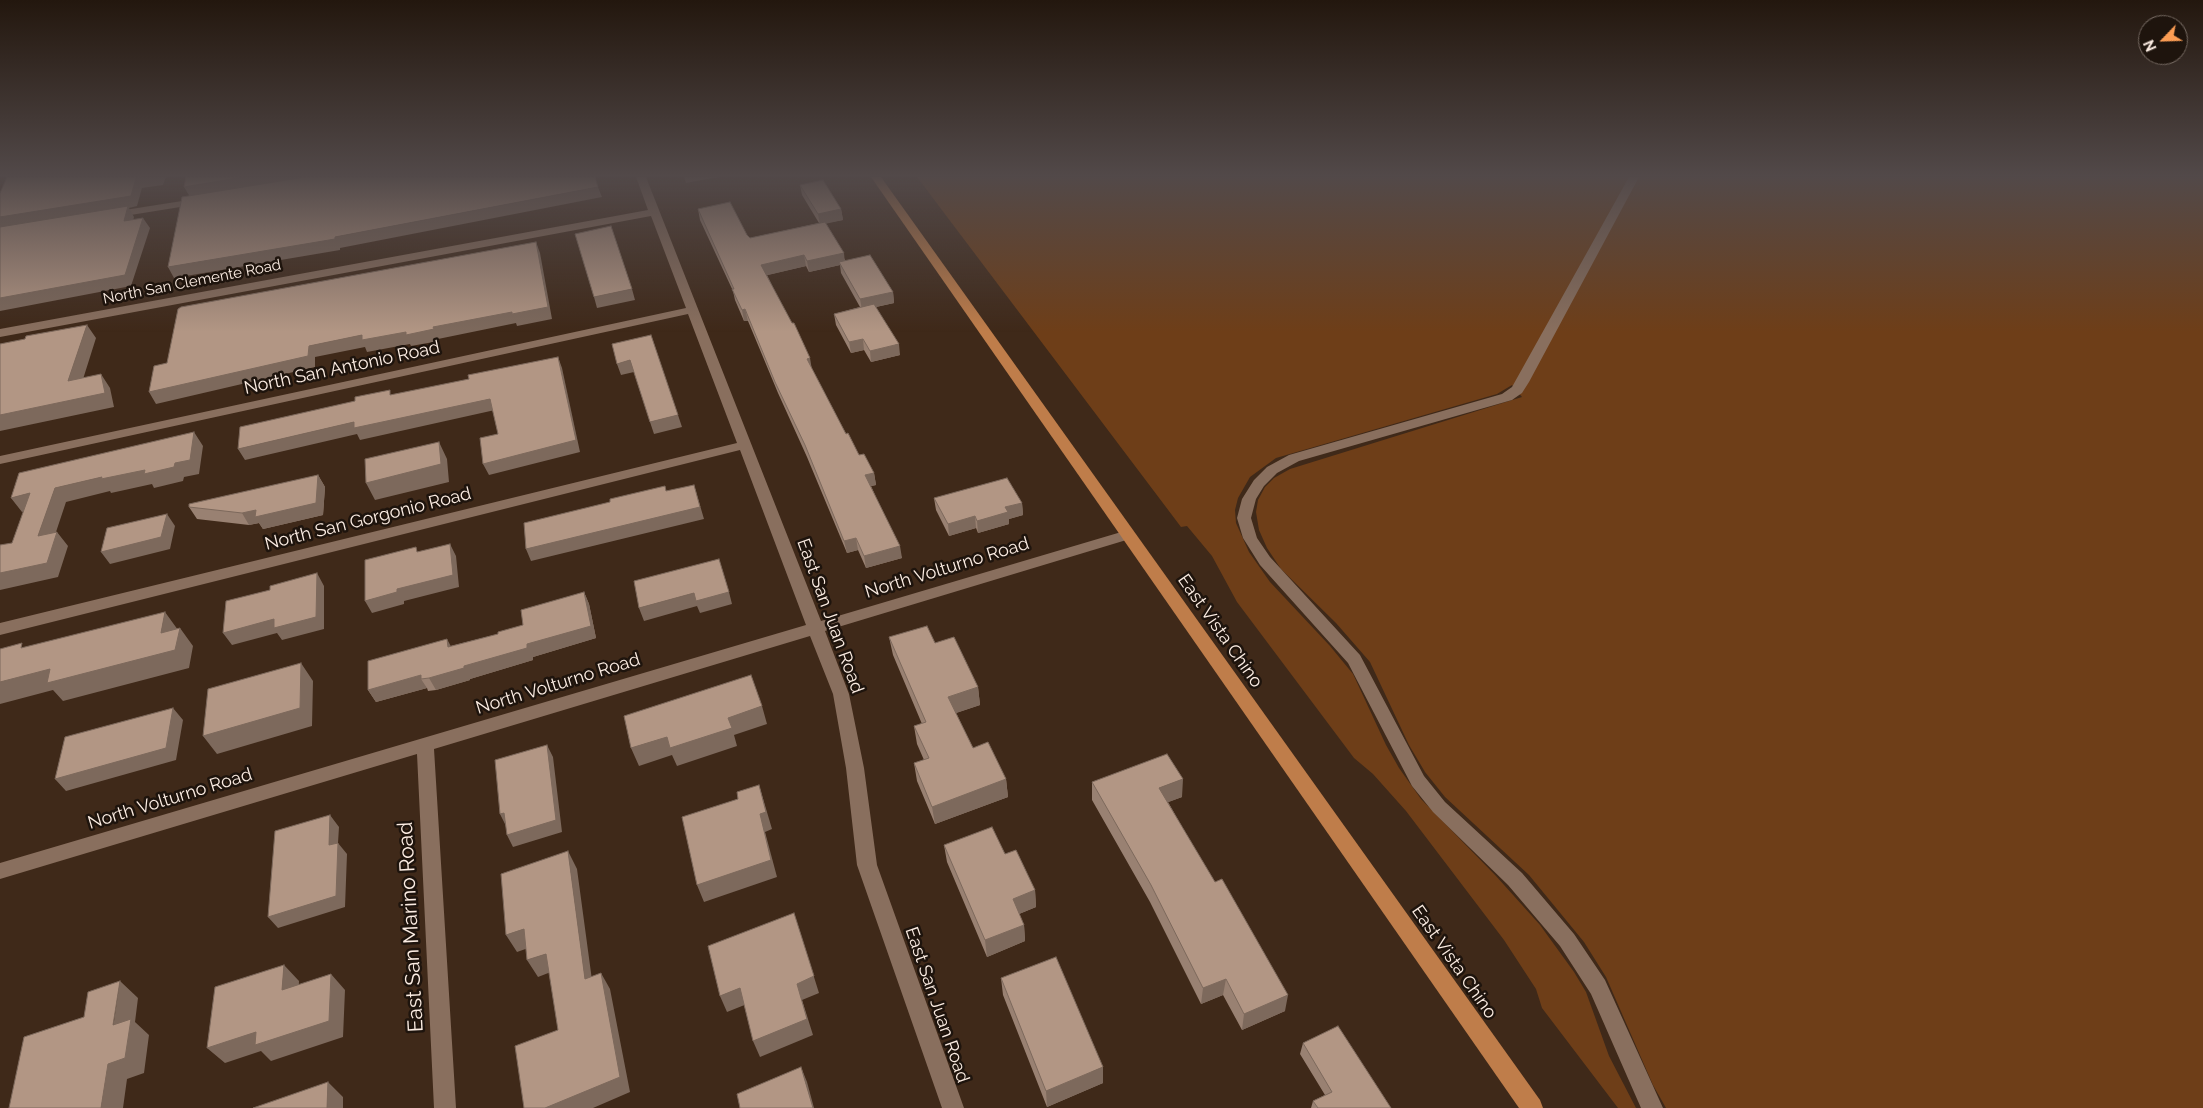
<!DOCTYPE html>
<html>
<head>
<meta charset="utf-8">
<style>
  body { margin:0 }
  #map { position:relative; width:2203px; height:1108px; overflow:hidden; background:#3f2919; font-family:Raleway,sans-serif }
  canvas { display:block }
  .north { position:absolute; left:2138px; top:15px; width:50px; height:50px; box-sizing:border-box; background:#1e140d; border:1px solid #776b63; border-radius:50%; rotate:246deg; font-size:14px; font-weight:700; line-height:20px; text-align:center; color:#fcede3 }
  .north::after { content:''; display:block; margin:auto; width:18px; height:22px; background:#fc9d54; clip-path:polygon(50% 0,100% 100%,50% 72%,0 100%) }
</style>
</head>
<body>
<div id="map">
<canvas width="2203" height="1108"></canvas>
<div class="north">N</div>
</div>
<script>
const context = document.querySelector('canvas').getContext('2d');
context.lineJoin = 'round';
function fillPath(path, color) { context.fillStyle = color; context.fill(path, 'evenodd'); }
const poly = rows => new Path2D(rows.map(r => 'M' + r).join(''));
function strokePath(path, color, width, dash) { context.strokeStyle = color; context.lineWidth = width; context.lineCap = dash ? 'butt' : 'round'; context.setLineDash(dash || []); context.stroke(path); }
function label(font, color, halo, rows, align = 'center') {
  context.font = font + ' Raleway,sans-serif'; context.lineWidth = 5; context.setLineDash([]); context.textBaseline = 'middle'; context.strokeStyle = halo; context.fillStyle = color; for (const [text, x, y, turn = 0] of rows) {
    context.save(); context.translate(x, y); context.rotate((+turn || 0) * Math.PI / 180); context.textAlign = isNaN(turn) ? turn : align; if (halo) context.strokeText(text, 0, 0); context.fillText(text, 0, 0); context.restore();
  }
}
const green = poly([
  [917,177,2203,177,2203,1108,1666,1108,1653,1085,1606,977,1584,942,1529,875,1445,797,1425,772,1409,745,1370,662,1336,623,1281,569,1267,548,1259,530,1256,512,1258,500,1265,487,1274,478,1290,469,1522,397,1512,385,1497,394,1276,458,1250,477,1238,498,1235,510,1236,523,1249,552,1270,582,1330,646,1353,674,1386,745,1399,768,1421,799,1496,876,1540,925,1574,972,1586,992,1609,1056,1636,1108,1618,1108,1542,1008,1536,989,1504,940,1406,811,1373,774,1354,758,1237,602,1212,556,1187,526,1181,527]
]);
const service = poly([
  [1629,177,1639,177,1529,382,1522,393,1512,400,1299,461,1277,473,1264,486,1256,499,1251,518,1257,538,1270,557,1360,655,1424,776,1445,802,1522,873,1574,934,1605,980,1663,1108,1641,1108,1591,994,1560,946,1508,885,1433,812,1412,786,1348,663,1260,565,1243,538,1237,518,1242,499,1254,480,1267,467,1289,455,1502,394,1512,387,1629,177]
]);
const minor = poly([
  [636,177,646,177,821,621,1128,530,1133,532,1135,535,1133,538,825,631,849,694,864,768,877,865,964,1108,942,1108,857,865,846,768,833,694,810,636,434,749,456,1108,434,1108,417,754,0,879,0,863,806,625,740,450,0,635,0,623,737,443,688,314,0,464,0,456,686,308,651,216,0,337,0,329,648,210,636,177],
  [201,198,205,199,205,203,112,218,107,215,112,212,201,198]
]);
const primary = poly([
  [871,177,881,177,1540,1100,1543,1108,1519,1108,871,177]
]);
const wall = poly([
  [800,185,841,209,843,220,826,223,845,260,893,292,894,303,876,307,900,355,871,362,864,350,851,353,836,325,834,314,860,307,841,273,840,265,809,272,806,266,767,275,812,369,846,434,859,455,874,473,876,485,871,486,902,558,866,568,858,550,847,553,807,457,778,393,748,321,744,321,735,300,733,291,700,220,698,209,750,238,819,223,802,195],
  [318,475,325,487,323,515,263,529,259,523,249,525,197,519,189,507],
  [934,498,1022,503,1023,515,1009,519,1009,524,978,533,976,528,949,536,936,510],
  [584,592,589,604,596,638,533,657,533,660,470,679,470,680,436,690,428,691,427,688,376,702,368,690,451,646,498,634,523,625],
  [889,637,935,643,978,687,980,705,956,713,973,748,1006,779,1008,797,935,824,917,781,914,763,924,760,917,744,914,726,922,724,893,655],
  [1092,782,1182,797,1168,802,1285,1011,1242,1030,1223,995,1201,1004,1150,902,1092,800],
  [944,845,1005,854,1035,890,1036,907,1019,914,1024,925,1025,941,987,957,947,862],
  [1001,978,1103,1083,1047,1107,1003,995],
  [1303,1043,1391,1108,1311,1108,1313,1101,1325,1095,1300,1054]
]);
const shadedWall = poly([
  [141,177,166,177,163,185,142,188,137,206,129,208,134,217,130,232,0,229,0,217],
  [244,177,311,177,190,197,184,187],
  [684,177,718,177,686,183],
  [598,187,602,197,340,248,340,250,174,278,168,267,335,237],
  [841,209,843,220,820,225,818,214],
  [143,218,150,228,131,286,0,311,0,298],
  [536,242,540,253,552,319,517,326,516,323,438,339,439,341,411,346,410,344,367,352,365,347,315,357,315,367,156,404,149,392,309,346,362,335,433,327],
  [844,253,845,264,839,262,840,265,809,272,807,261],
  [804,255,806,266,764,276,761,265],
  [632,289,635,300,597,308,594,297],
  [893,292,894,303,862,310,860,299],
  [745,309,748,321,744,321,742,310],
  [87,325,96,338,78,395,68,381],
  [863,339,864,350,851,353,849,342],
  [899,344,900,355,871,362,870,351],
  [558,357,562,368,580,452,489,475,483,464],
  [810,358,812,370,807,359],
  [630,360,634,372,621,375,617,364],
  [101,374,110,388,114,407,0,431,0,415],
  [490,399,495,410,360,440,357,434,245,460,238,449,354,422],
  [678,415,682,427,654,434,650,422],
  [194,432,203,446,199,474,184,477,183,481,154,488,152,484,111,493,110,491,66,502,50,550,38,536,55,488,102,477,175,463],
  [439,442,447,459,449,482,375,500,366,483],
  [874,473,876,485,867,487,865,475],
  [318,475,325,487,323,515,263,529,259,523,249,525,242,513],
  [694,485,704,519,531,561,526,549],
  [30,493,41,507,22,512,11,498],
  [1022,503,1023,515,1009,519,1009,524,978,533,977,521,1005,507],
  [167,514,175,526,170,549,110,564,101,552],
  [975,516,976,528,949,536,948,524],
  [57,532,68,546,58,577,0,590,0,573],
  [856,538,858,550,847,553,844,541],
  [450,544,456,556,459,587,404,601,404,604,372,613,365,601,397,589],
  [900,546,902,558,866,568,864,556],
  [317,573,324,586,324,629,282,640,277,633,232,645,223,633],
  [584,592,589,604,596,638,533,657,533,660,470,679,470,680,436,690,429,678,527,644],
  [729,592,732,604,700,613,697,606,644,621,639,608,694,593],
  [165,612,178,630,180,628,193,646,189,668,63,701,53,690,0,704,0,682,161,633],
  [447,639,454,652,448,647],
  [301,663,313,681,312,726,217,754,203,736],
  [421,675,421,679,427,688,376,702,368,690],
  [978,687,980,705,950,715,948,697],
  [762,706,767,724,734,735,737,746,677,766,672,755,639,766,631,748],
  [173,708,183,720,176,760,66,791,55,779],
  [547,745,553,757,562,832,513,847,507,835],
  [1006,779,1008,797,935,824,932,807],
  [1183,779,1182,797,1158,806,1159,788],
  [759,785,772,829,765,832,777,877,704,902,697,885,760,814],
  [504,813,506,826,500,814],
  [330,815,339,827,338,843,347,854,345,907,278,928,268,917,329,845],
  [568,851,577,869,594,995,585,979],
  [1035,890,1036,907,1014,916,1013,899],
  [794,913,819,993,802,1000,813,1035,760,1057,753,1041,797,984],
  [1024,925,1025,941,987,957,985,940],
  [524,929,534,946,517,952,506,935],
  [546,954,556,970,538,977,527,960],
  [284,965,299,981,298,1006,282,990],
  [601,973,610,989,630,1092,593,1108,545,1108],
  [331,974,345,990,343,1037,271,1061,261,1051,225,1063,207,1048],
  [1226,979,1223,995,1201,1004,1203,988],
  [120,981,138,998,135,1022,149,1035,144,1073,127,1079,123,1108,101,1108],
  [740,988,747,1004,727,1012,720,996],
  [1288,995,1285,1011,1242,1030,1244,1014],
  [801,1067,807,1082,814,1108,813,1108],
  [1103,1067,1103,1083,1047,1107,1046,1091],
  [328,1082,343,1097,343,1108,327,1108]
]);
const building = poly([
  [7,177,141,177,136,178,131,196,0,217,0,193,7,177],
  [186,177,244,177,184,187,186,177],
  [305,177,595,177,598,187,335,237,335,239,168,267,182,197,305,177],
  [823,180,841,209,818,214,800,185,823,180],
  [730,202,747,235,750,238,825,222,844,253,807,261,804,255,761,265,792,323,794,323,810,358,807,359,846,434,848,433,859,455,864,454,874,473,865,475,900,546,864,556,856,538,844,541,805,445,775,382,745,309,742,310,732,289,734,289,698,209,730,202],
  [128,206,124,221,143,218,125,275,0,298,0,227,128,206],
  [611,226,632,289,594,297,575,234,611,226],
  [536,242,548,307,512,314,512,312,433,327,434,329,406,335,406,332,362,340,362,335,309,346,308,356,149,392,154,366,167,363,178,309,181,307,536,242],
  [870,255,893,292,860,299,839,262,870,255],
  [874,304,899,344,870,351,863,339,849,342,834,314,874,304],
  [87,325,68,381,101,374,105,393,0,415,0,344,25,339,26,336,87,325],
  [651,335,678,415,650,422,630,360,617,364,612,344,651,335],
  [558,357,576,440,483,464,480,438,498,434,490,399,354,428,354,422,238,449,240,427,355,401,355,397,390,390,390,395,469,379,468,375,558,357],
  [194,432,190,460,175,463,174,467,144,474,145,470,101,479,102,477,55,488,38,536,57,532,47,563,0,573,0,545,12,543,30,493,11,498,19,473,194,432],
  [439,442,441,464,366,483,365,459,439,442],
  [318,475,316,503,255,517,256,510,242,513,189,507,189,504,318,475],
  [1007,478,1022,503,1005,507,1008,512,977,521,975,516,948,524,934,498,1007,478],
  [694,485,700,507,526,549,524,523,610,502,610,499,665,486,666,491,694,485],
  [167,514,161,537,101,552,107,528,167,514],
  [450,544,453,575,397,589,397,592,365,601,365,560,416,547,417,552,450,544],
  [719,559,729,592,696,601,694,593,639,608,634,581,719,559],
  [317,573,316,617,274,628,274,619,223,633,226,601,270,590,270,586,317,573],
  [584,592,591,626,527,644,527,648,464,666,464,668,429,678,421,679,421,675,368,690,368,661,447,639,448,647,498,634,498,632,523,625,521,610,584,592],
  [165,612,161,633,180,628,175,650,47,683,50,669,0,682,0,649,22,643,21,648,165,612],
  [927,626,935,643,954,637,978,687,948,697,973,748,988,742,1006,779,932,807,914,763,929,758,914,726,926,722,889,637,927,626],
  [301,663,300,708,203,736,208,689,301,663],
  [751,675,762,706,728,718,732,728,670,748,667,737,631,748,624,716,751,675],
  [173,708,166,748,55,779,65,737,173,708],
  [547,745,556,820,507,835,504,813,500,814,495,760,547,745],
  [1167,754,1183,779,1159,788,1215,882,1222,879,1288,995,1244,1014,1226,979,1203,988,1151,885,1092,782,1167,754],
  [759,785,766,812,760,814,771,860,697,885,682,817,738,799,737,792,759,785],
  [330,815,329,845,338,843,336,896,268,917,275,831,330,815],
  [992,827,1005,854,1016,850,1035,890,1013,899,1024,925,985,940,944,845,992,827],
  [568,851,585,979,601,973,620,1077,545,1108,524,1108,515,1046,558,1030,546,954,527,960,524,929,506,935,501,874,568,851],
  [794,913,814,976,797,984,807,1019,753,1041,740,988,720,996,708,946,794,913],
  [1056,957,1103,1067,1046,1091,1001,978,1056,957],
  [284,965,282,990,331,974,329,1021,255,1045,256,1032,207,1048,215,987,284,965],
  [120,981,113,1025,131,1019,125,1058,108,1064,101,1108,9,1108,24,1037,84,1017,88,992,120,981],
  [1338,1026,1391,1108,1318,1108,1313,1101,1332,1092,1303,1043,1338,1026],
  [801,1067,813,1108,740,1108,737,1094,801,1067],
  [328,1082,327,1108,253,1108,328,1082]
]);
const farStreetnames = [
  ["North San Clemente Road",192,282,-11]
];
const streetNames = [
  ["North San Antonio Road",342,368,-12],
  ["North San Gorgonio Road",368,519,-14],
  ["North Volturno Road",947,568,-17],
  ["East San Juan Road",830,616,70],
  ["East Vista Chino",1220,631,55],
  ["North Volturno Road",558,684,-17],
  ["North Volturno Road",170,799,-17],
  ["East Vista Chino",1454,962,55],
  ["East San Juan Road",937,1005,71]
];
const nearStreetnames = [
  ["East San Marino Road",411,927,-93]
];
fillPath(green, '#6e3e18');
fillPath(service, '#896f5e');
fillPath(minor, '#896f5e');
fillPath(primary, '#bf7d4a');
fillPath(wall, '#998172');
fillPath(shadedWall, '#7d695c');
fillPath(building, '#b29684');
strokePath(building, '#7d695c', 1);
const sky = context.createLinearGradient(0, 0, 0, 332);
sky.addColorStop(0, '#23170e');
sky.addColorStop(0.53, '#524949');
sky.addColorStop(1, '#52494900');
context.fillStyle = sky;
context.fillRect(0, 0, 2203, 332);
label('15px', '#fcede3', '#1e140d', farStreetnames);
label('18px', '#fcede3', '#1e140d', streetNames);
label('21px', '#fcede3', '#1e140d', nearStreetnames);
</script>
</body>
</html>
